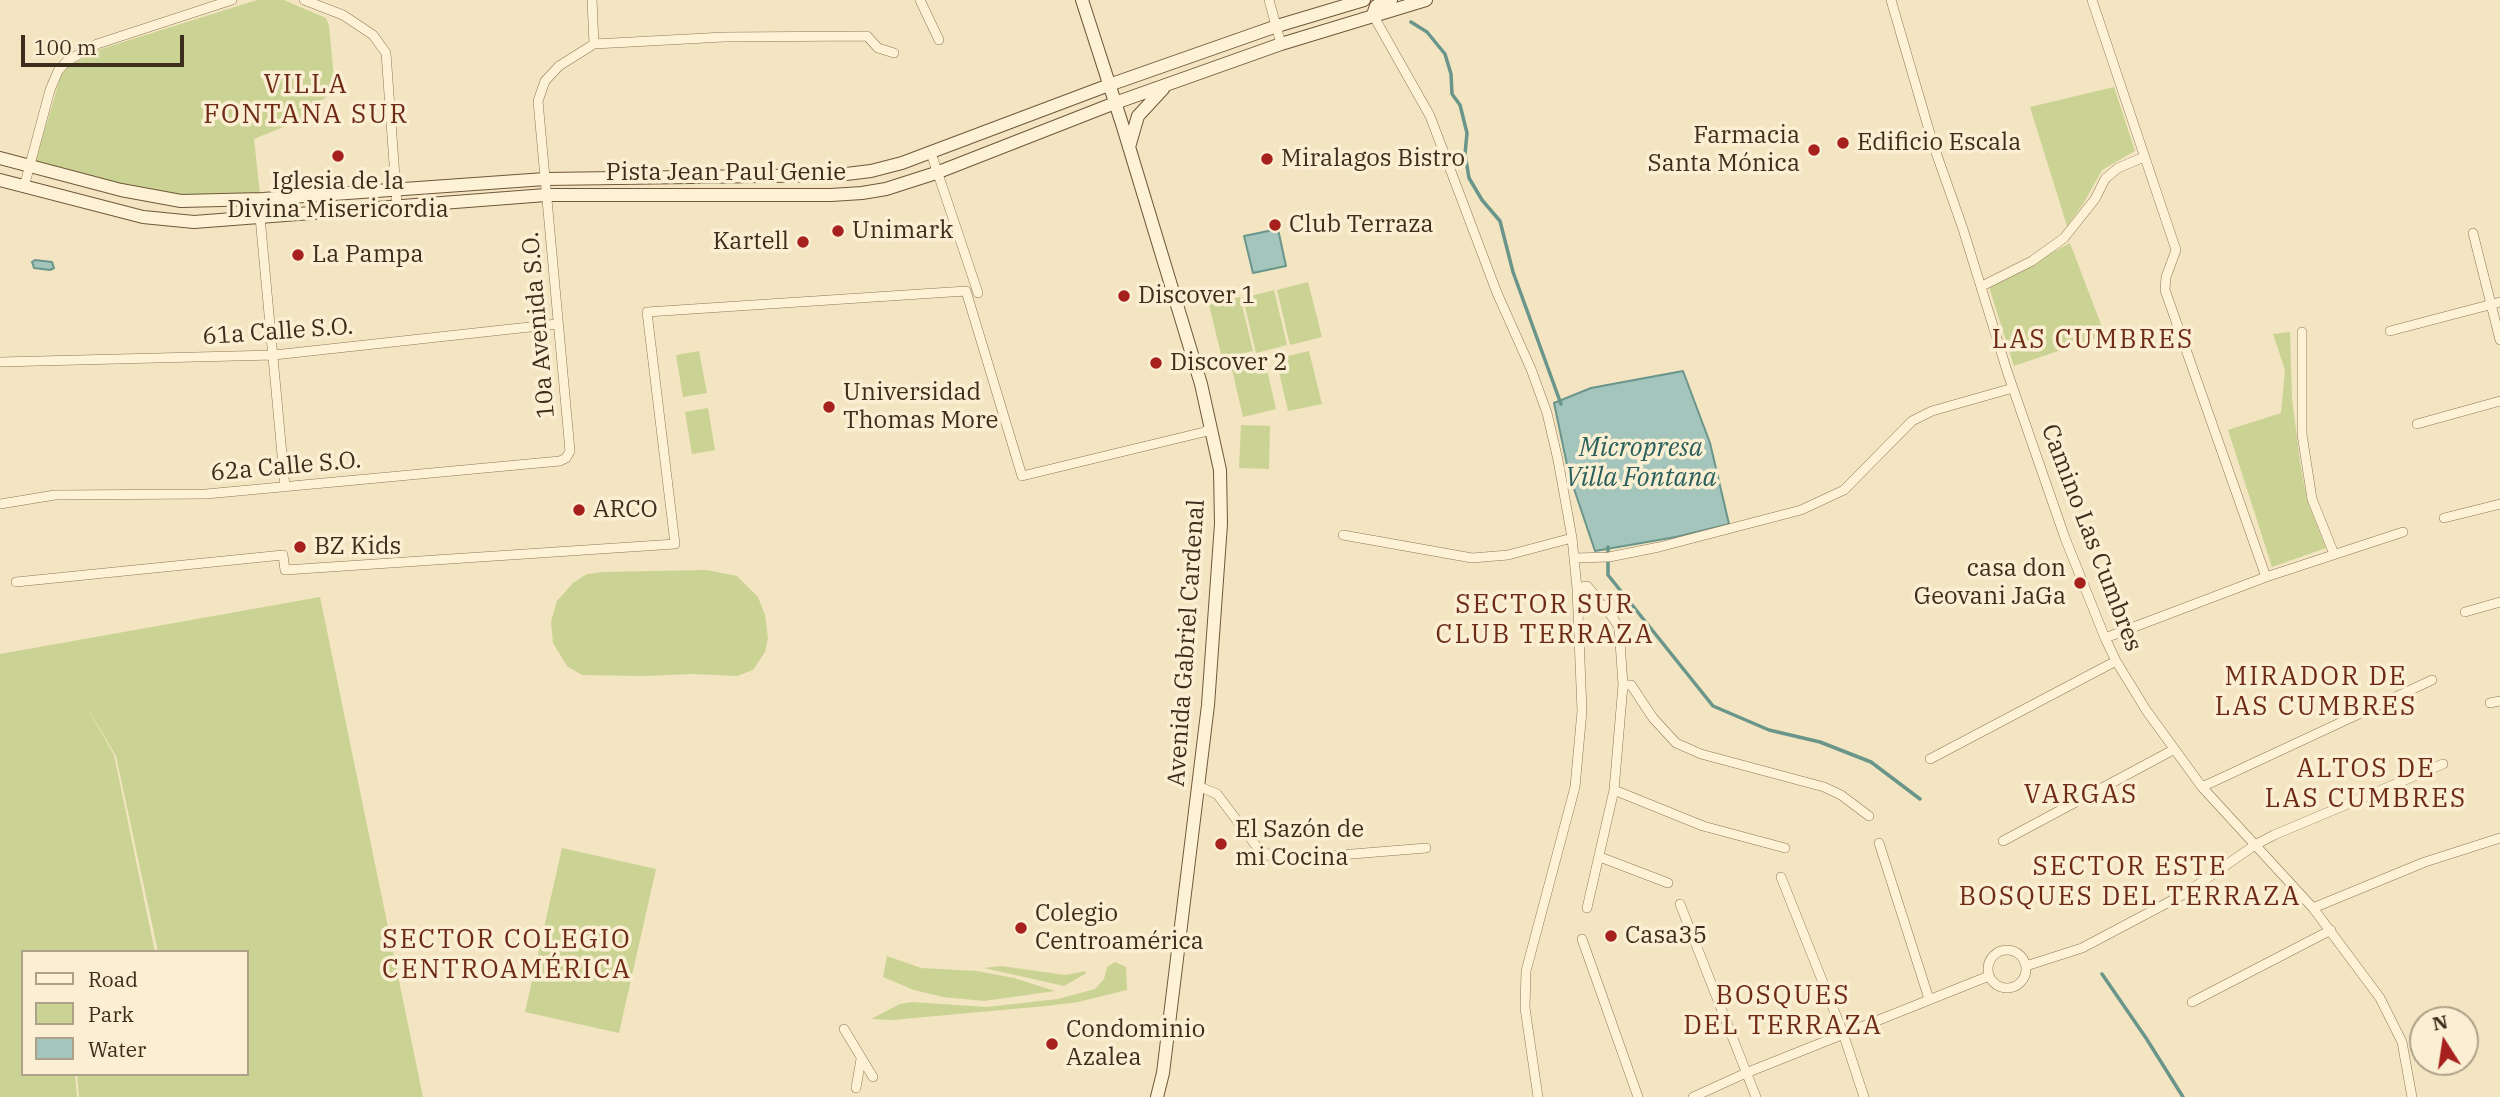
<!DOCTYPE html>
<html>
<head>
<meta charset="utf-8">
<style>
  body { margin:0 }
  #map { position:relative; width:2500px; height:1097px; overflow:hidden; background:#f3e5c1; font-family:"IBM Plex Serif",serif }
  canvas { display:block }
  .legend { position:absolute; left:21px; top:950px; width:228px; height:126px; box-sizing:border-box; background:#faefd2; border:2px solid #aea189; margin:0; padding:9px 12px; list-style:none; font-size:21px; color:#3d2d1c }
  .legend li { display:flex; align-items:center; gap:14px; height:35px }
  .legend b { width:35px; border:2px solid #aea189 }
  .north { position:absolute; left:2409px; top:1006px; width:70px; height:70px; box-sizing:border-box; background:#faefd2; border:2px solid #aea189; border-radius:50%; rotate:348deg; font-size:19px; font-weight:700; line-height:28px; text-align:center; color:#3d2d1c }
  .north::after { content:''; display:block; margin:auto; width:24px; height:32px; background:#a6201e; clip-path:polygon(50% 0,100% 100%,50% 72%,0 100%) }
  .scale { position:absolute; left:21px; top:35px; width:163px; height:32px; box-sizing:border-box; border:4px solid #3d2d1c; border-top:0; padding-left:9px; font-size:21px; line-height:24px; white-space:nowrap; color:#3d2d1c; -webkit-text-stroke:5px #faefd2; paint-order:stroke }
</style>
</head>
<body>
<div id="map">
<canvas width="2500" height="1097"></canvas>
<ul class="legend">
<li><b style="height:9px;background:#fdf2d6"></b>Road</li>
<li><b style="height:19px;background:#cad393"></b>Park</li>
<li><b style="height:19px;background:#a4c5bc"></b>Water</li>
</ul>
<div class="north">N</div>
<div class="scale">100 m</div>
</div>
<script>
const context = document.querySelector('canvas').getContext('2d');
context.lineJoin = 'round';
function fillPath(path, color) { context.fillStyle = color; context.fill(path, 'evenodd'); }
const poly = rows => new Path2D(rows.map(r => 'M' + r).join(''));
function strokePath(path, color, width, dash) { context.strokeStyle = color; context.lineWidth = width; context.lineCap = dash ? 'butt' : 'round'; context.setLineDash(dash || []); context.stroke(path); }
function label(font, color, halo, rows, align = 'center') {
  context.font = font + ' "IBM Plex Serif",serif'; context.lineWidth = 7; context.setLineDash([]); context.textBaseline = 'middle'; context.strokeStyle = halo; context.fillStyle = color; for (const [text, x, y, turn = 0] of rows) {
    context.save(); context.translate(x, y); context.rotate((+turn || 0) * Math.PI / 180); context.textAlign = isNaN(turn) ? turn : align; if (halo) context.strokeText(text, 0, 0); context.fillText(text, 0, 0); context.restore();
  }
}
const green = poly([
  [257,0,284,0,326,18,329,26,335,89,298,121,254,139,260,194,182,198,35,163,61,75,70,65,101,49],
  [2114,87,2135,151,2102,170,2083,204,2067,226,2030,107],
  [2070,243,2105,335,2014,366,1989,287],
  [1308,282,1322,337,1290,345,1277,290],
  [1274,290,1287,345,1256,353,1243,298],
  [1240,297,1253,351,1222,358,1209,305],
  [2290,332,2292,398,2300,462,2307,500,2326,548,2272,567,2228,430,2281,413,2285,370,2273,334],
  [699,351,707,393,683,397,676,355],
  [1309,351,1322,404,1288,411,1276,359],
  [1264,357,1276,409,1243,417,1231,365],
  [708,408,715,450,692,454,685,412],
  [1241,425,1270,426,1269,469,1239,468],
  [707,570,737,576,758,597,765,615,768,638,765,652,753,670,737,676,693,674,645,676,582,675,567,666,553,643,551,621,557,601,573,583,587,574,603,572],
  [320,597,423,1097,79,1097,77,1074,247,1074,247,952,158,952,116,756,84,702,114,755,155,952,23,952,23,1074,75,1074,77,1097,0,1097,0,654],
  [562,848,656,869,619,1033,525,1012],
  [887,956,921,968,977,971,1014,978,1055,991,984,1001,943,997,914,990,883,977],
  [1115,962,1126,967,1127,990,1078,1002,1046,1006,892,1020,871,1019,900,1004,912,1002,987,1007,1058,999,1095,989,1104,979,1107,967],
  [1001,966,1065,975,1086,971,1085,974,1064,986,984,968]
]);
const water = poly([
  [1278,229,1286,266,1253,273,1244,236,1278,229],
  [35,260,52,262,54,268,50,270,34,268,32,262,35,260],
  [1683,371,1710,443,1729,524,1676,537,1595,551,1569,474,1554,403,1591,388,1683,371]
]);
const stream = poly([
  [1411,22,1427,32,1445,54,1451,74,1452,94,1460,105,1467,133,1465,154,1469,178,1482,200,1500,221,1513,272,1561,404],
  [1608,547,1608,575,1713,706,1769,730,1820,742,1871,762,1920,799],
  [2102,974,2146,1038,2183,1097]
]);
const street = poly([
  [304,0,343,15,373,35,386,53,397,205],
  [592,0,594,44],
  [920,0,939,40],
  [1269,0,1281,44],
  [1891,0,1933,144,1963,229,2007,371,2065,538,2105,638,2116,661,2146,710,2202,787,2313,908,2380,998,2402,1042,2412,1097],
  [2092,0,2176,250,2166,277,2165,290,2266,577],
  [1373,15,1430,116,1497,293,1531,369,1547,413,1558,460,1572,538,1577,588,1582,711,1575,787,1526,971,1525,1008,1538,1097],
  [931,153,978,293],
  [24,187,50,90,58,71,67,61,97,44,232,0],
  [263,199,260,217,285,487],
  [2473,233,2500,340],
  [1982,286,2032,261,2064,238,2095,199,2105,179,2118,168,2144,157],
  [2390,331,2500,302],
  [2302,332,2302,434,2312,499,2334,554],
  [0,362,274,355,557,324],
  [2417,424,2500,401],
  [0,504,55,495,206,494,560,461,566,458,570,451,538,101,545,81,559,66,594,44,724,37,867,36,878,48,894,53],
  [2444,518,2500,504],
  [1343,535,1472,558,1508,555,1572,538],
  [1574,558,1609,557,1659,547,1801,510,1844,490,1912,421,1932,411,2013,388],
  [16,582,283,555,285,570,675,544,647,312,966,291,1022,476,1204,432,1211,428],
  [1577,588,1587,586,1599,600],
  [1604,605,1619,627,1623,685,1631,685,1653,718,1676,743,1701,754,1824,787,1841,795,1869,816],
  [2465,612,2500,602],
  [2105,638,2266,577,2403,532],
  [2490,703,2500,701],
  [1930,759,2116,661],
  [1198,786,1217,794,1257,847,1270,856,1328,856,1426,848],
  [2202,787,2432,680],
  [1614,790,1703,826,1785,848],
  [2003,841,2173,750],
  [1879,843,1929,999],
  [1600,857,1668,883],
  [1781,877,1843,1033,1864,1097],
  [1680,904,1756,1097],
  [1587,908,1614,790,1623,685],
  [2313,908,2425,862,2500,838],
  [1582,939,1638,1097],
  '1988 969a19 19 0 1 1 38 0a19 19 0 1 1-38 0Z',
  [2026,966,2082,948,2186,893,2255,845,2274,835,2443,764],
  [2192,1002,2331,930],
  [844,1029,873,1077],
  [856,1088,861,1059],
  [1693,1097,1746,1073,1989,976]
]);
const secondary = poly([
  [1082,0,1123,127,1201,384,1220,470,1221,524,1208,705,1163,1073,1157,1097],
  [1373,15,1376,6,1391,0],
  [1129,147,1138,116,1163,89],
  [0,158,121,190,181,201,263,199,545,179,838,175,871,171,902,163,1109,85,1277,26,1364,0],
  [0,180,143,217,194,222,546,195,831,195,862,193,886,189,936,173,1115,103,1281,44,1426,0]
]);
const markers = [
  [1843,143,7,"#a6201e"],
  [1814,150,7,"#a6201e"],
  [338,156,7,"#a6201e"],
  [1267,159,7,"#a6201e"],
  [1275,225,7,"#a6201e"],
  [838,231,7,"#a6201e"],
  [803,242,7,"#a6201e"],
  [298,255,7,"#a6201e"],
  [1124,296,7,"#a6201e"],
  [1156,363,7,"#a6201e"],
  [829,407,7,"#a6201e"],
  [579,510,7,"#a6201e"],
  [300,547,7,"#a6201e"],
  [2080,583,7,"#a6201e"],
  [1221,844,7,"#a6201e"],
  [1021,928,7,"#a6201e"],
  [1611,936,7,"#a6201e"],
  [1052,1044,7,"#a6201e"]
];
const poiNames = [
  ["Farmacia",1800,136,"right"],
  ["Santa Mónica",1800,164,"right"],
  ["Edificio Escala",1857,143],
  ["Miralagos Bistro",1281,159],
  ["Iglesia de la",338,182,"center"],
  ["Divina Misericordia",338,210,"center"],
  ["Club Terraza",1289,225],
  ["Unimark",852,231],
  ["Kartell",789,242,"right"],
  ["La Pampa",312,255],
  ["Discover 1",1138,296],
  ["Discover 2",1170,363],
  ["Universidad",843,393],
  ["Thomas More",843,421],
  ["ARCO",593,510],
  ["BZ Kids",314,547],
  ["casa don",2066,569,"right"],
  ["Geovani JaGa",2066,597,"right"],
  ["El Sazón de",1235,830],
  ["mi Cocina",1235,858],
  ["Colegio",1035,914],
  ["Centroamérica",1035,942],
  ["Casa35",1625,936],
  ["Condominio",1066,1030],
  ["Azalea",1066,1058]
];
const streetNames = [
  ["Pista Jean Paul Genie",726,173],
  ["10a Avenida S.O.",539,325,-95],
  ["61a Calle S.O.",278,332,-4],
  ["62a Calle S.O.",286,467,-5],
  ["Camino Las Cumbres",2091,538,69],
  ["Avenida Gabriel Cardenal",1187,643,-86]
];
const neighbourhoodNames = [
  ["VILLA",306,85],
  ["FONTANA SUR",306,115],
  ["LAS CUMBRES",2093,340],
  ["SECTOR SUR",1545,605],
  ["CLUB TERRAZA",1545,635],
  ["MIRADOR DE",2316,677],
  ["LAS CUMBRES",2316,707],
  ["ALTOS DE",2366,769],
  ["LAS CUMBRES",2366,799],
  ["VARGAS",2081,795],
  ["SECTOR ESTE",2130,867],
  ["BOSQUES DEL TERRAZA",2130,897],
  ["SECTOR COLEGIO",507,940],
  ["CENTROAMÉRICA",507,970],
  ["BOSQUES",1783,996],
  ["DEL TERRAZA",1783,1026]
];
const waterNames = [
  ["Micropresa",1641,448],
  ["Villa Fontana",1641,478]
];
fillPath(green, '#cad393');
fillPath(water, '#a4c5bc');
strokePath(water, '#6a958b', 2);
strokePath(stream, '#6a958b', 3.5);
strokePath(street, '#8f7656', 10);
strokePath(secondary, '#715639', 14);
strokePath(street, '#fdf2d6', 9);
strokePath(secondary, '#fdf2d6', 12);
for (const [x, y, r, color] of markers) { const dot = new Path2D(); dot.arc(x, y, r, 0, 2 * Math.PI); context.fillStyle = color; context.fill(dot); strokePath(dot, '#faefd2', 2.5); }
label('24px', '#3d2d1c', '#faefd2', poiNames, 'left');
label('24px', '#3d2d1c', '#faefd2', streetNames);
context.letterSpacing = '2px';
label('26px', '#6f2a16', '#faefd2', neighbourhoodNames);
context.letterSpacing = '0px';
label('italic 26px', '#295f5c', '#faefd2', waterNames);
</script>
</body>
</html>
